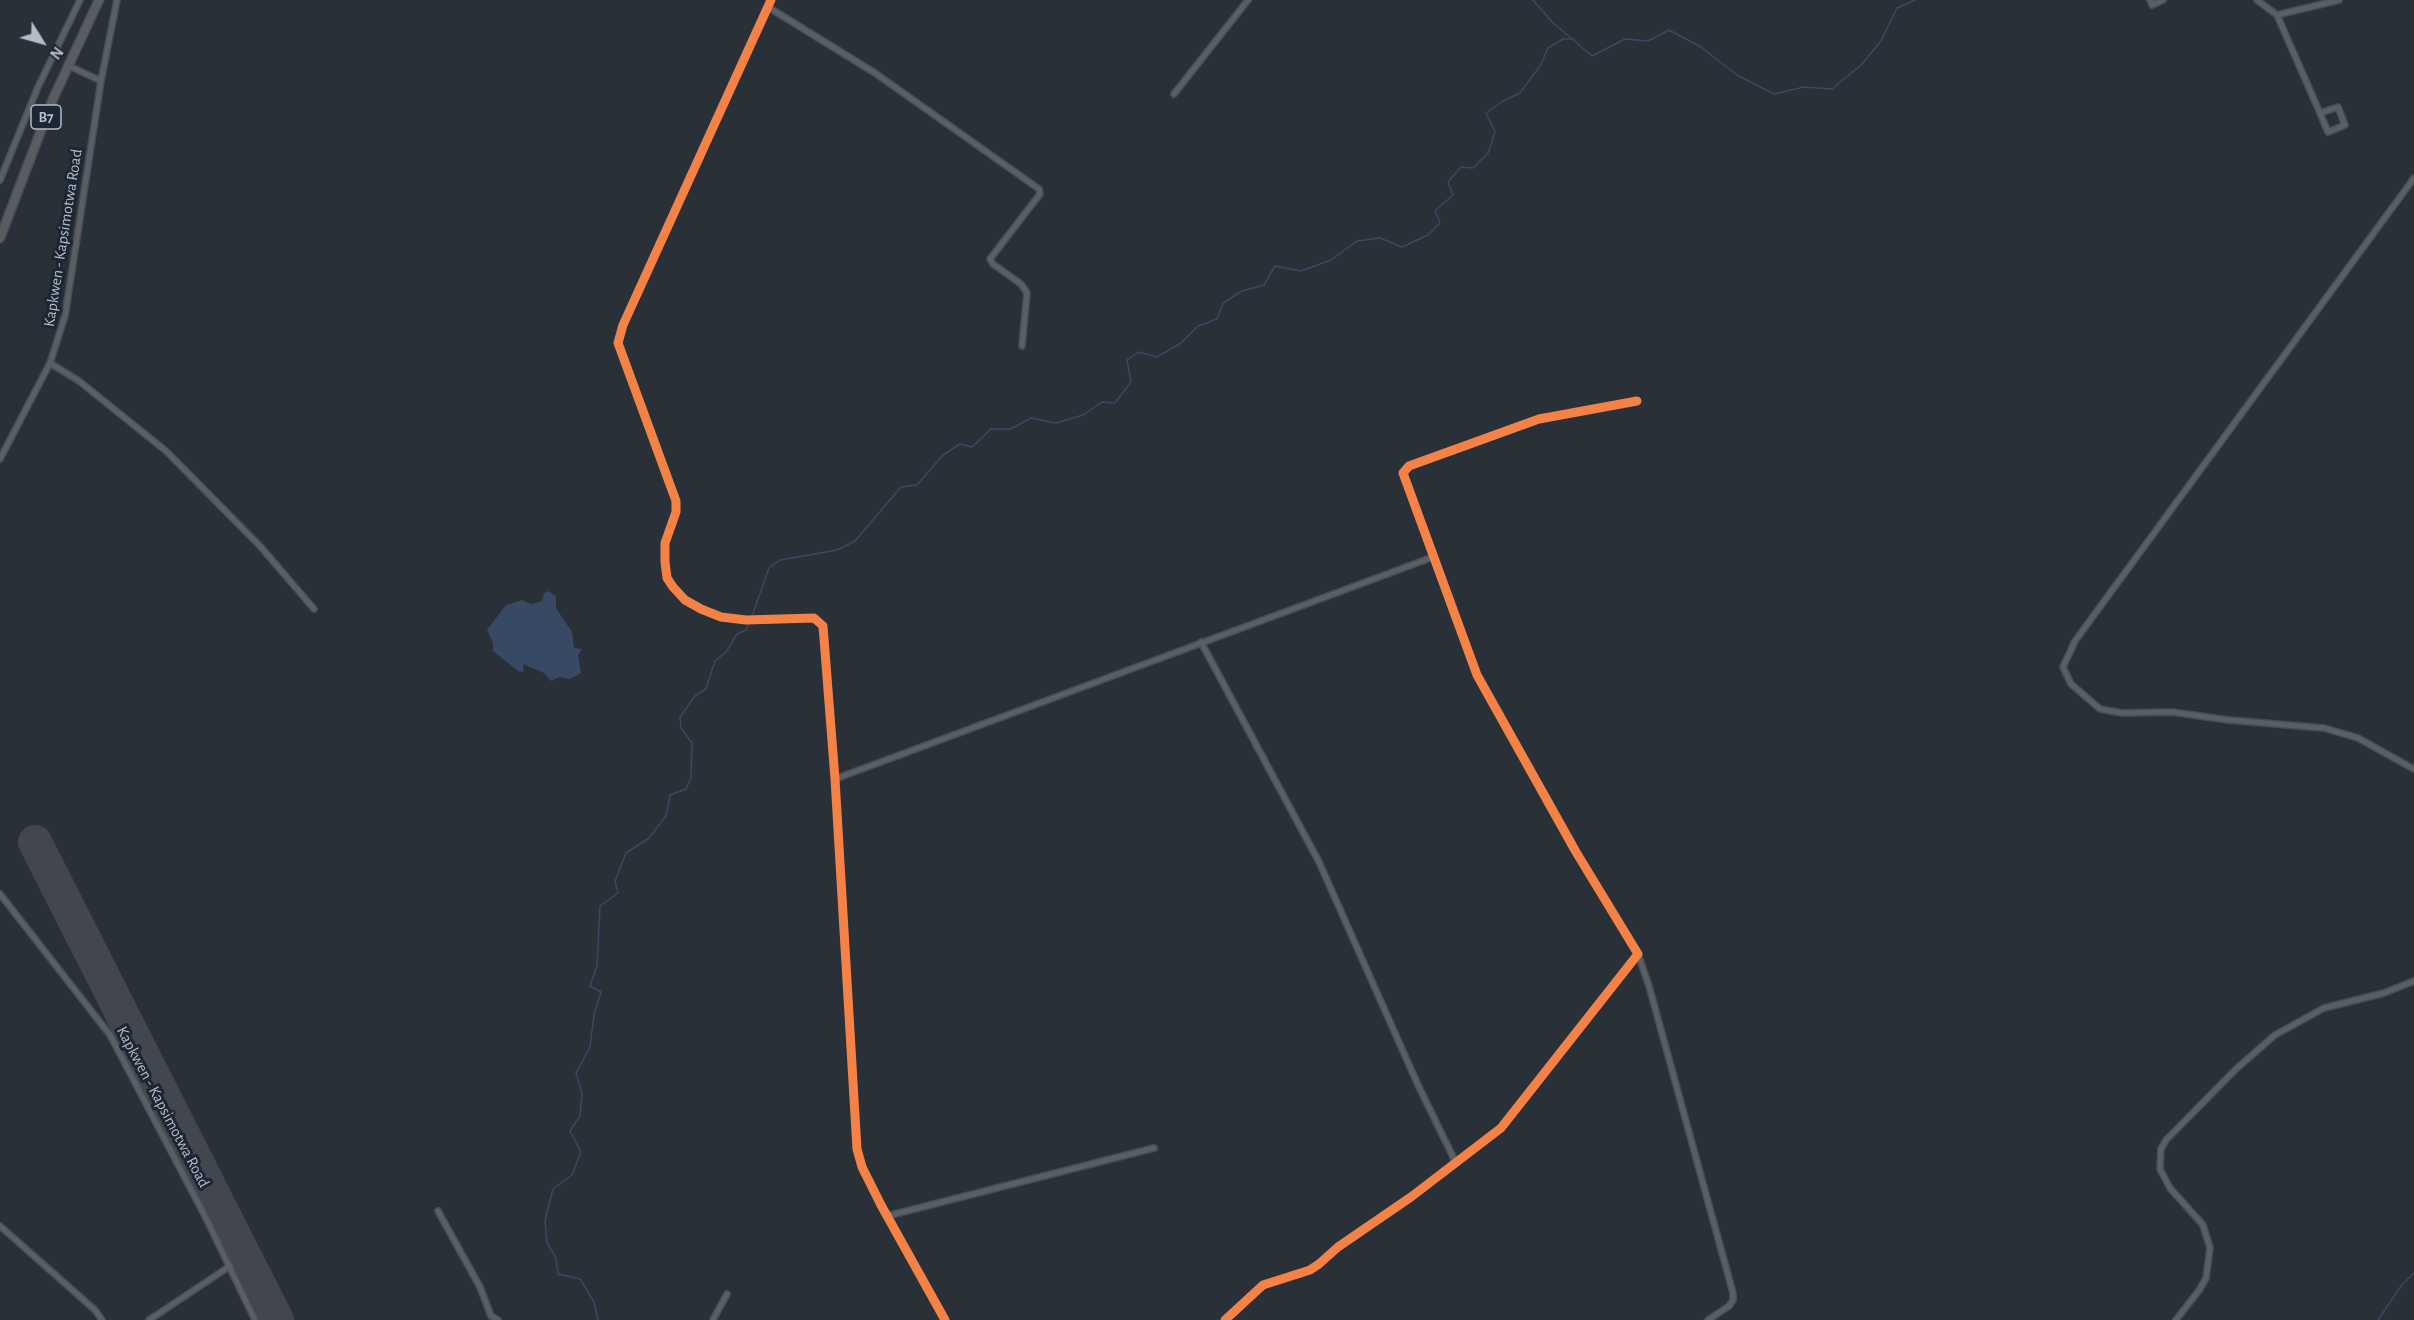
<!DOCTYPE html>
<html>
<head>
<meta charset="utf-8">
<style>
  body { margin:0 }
  #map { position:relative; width:2414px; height:1320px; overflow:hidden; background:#2a3038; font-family:"Alegreya Sans",sans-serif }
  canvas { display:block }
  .north { position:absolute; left:12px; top:12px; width:60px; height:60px; -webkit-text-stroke:4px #1d2633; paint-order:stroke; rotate:127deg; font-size:16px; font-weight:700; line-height:24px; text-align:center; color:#b4bcc9 }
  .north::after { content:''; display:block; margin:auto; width:21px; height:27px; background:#b4bcc9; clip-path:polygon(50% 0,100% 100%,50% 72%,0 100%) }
</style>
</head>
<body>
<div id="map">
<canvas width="2414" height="1320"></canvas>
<div class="north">N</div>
</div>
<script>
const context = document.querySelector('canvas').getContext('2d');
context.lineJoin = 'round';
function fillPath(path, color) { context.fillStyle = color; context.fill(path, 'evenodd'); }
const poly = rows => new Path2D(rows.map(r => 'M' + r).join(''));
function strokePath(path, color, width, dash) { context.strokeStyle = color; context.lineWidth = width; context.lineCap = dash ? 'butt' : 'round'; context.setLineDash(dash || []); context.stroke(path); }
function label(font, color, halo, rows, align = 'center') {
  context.font = font + ' "Alegreya Sans",sans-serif'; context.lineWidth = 6; context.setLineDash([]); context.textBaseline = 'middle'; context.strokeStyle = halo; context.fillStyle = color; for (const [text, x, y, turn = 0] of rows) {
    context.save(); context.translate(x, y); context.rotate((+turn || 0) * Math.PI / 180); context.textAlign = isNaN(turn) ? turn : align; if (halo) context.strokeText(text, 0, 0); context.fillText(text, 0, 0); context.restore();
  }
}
const water = poly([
  [548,591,556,596,556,608,572,632,574,648,582,649,578,655,581,673,570,679,559,677,551,681,544,673,523,664,524,672,518,671,493,651,493,643,487,630,506,605,522,600,531,604,542,601,544,593]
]);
const stream = poly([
  [1533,0,1553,23,1592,56,1625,39,1648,41,1669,30,1701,47,1737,75,1774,94,1804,87,1832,89,1861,65,1881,41,1897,8,1915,0],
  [751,619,769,568,780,560,837,550,855,541,901,487,917,485,943,455,960,444,972,447,991,429,1011,429,1031,418,1056,423,1083,415,1102,402,1115,403,1131,382,1127,360,1138,352,1157,357,1181,343,1198,326,1217,319,1223,303,1242,291,1264,285,1275,266,1301,271,1331,260,1357,241,1380,238,1402,247,1428,235,1440,223,1435,211,1453,195,1448,182,1461,167,1473,168,1488,153,1495,132,1486,113,1503,101,1520,93,1540,66,1548,48,1563,39,1574,39],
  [598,1320,594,1302,580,1279,558,1274,556,1258,547,1243,545,1220,553,1189,572,1175,581,1152,570,1131,580,1116,582,1093,576,1073,590,1047,594,1014,601,992,590,986,597,966,600,906,618,893,615,881,626,853,649,838,666,816,670,795,686,789,691,778,692,743,681,728,680,717,695,696,706,689,715,661,726,652,737,634,746,630,749,623],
  [2378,1320,2401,1286,2414,1273]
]);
const runway = poly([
  [35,842,277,1320]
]);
const minor = poly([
  [771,0,623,325,618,343,676,501,676,512,665,543,665,562,667,578,673,587,685,600,701,609,721,617,746,620,814,618,823,626,835,779,857,1149,862,1167,881,1205,945,1320],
  [2150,0,2152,5,2163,0],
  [2257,0,2277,15],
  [768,7,875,73,1039,189,1040,194,990,259,993,264,1021,284,1027,293,1022,346],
  [101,81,117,0],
  [1174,94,1248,0],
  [2320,113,2338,107,2345,125,2328,132,2320,113,2277,15,2339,0],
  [2414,178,2075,641,2063,667,2071,684,2100,709,2122,713,2172,712,2228,720,2324,728,2358,738,2414,769],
  [0,180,38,87,80,0],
  [50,363,79,381,166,451,260,546,314,609],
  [0,459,50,363,65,316,101,81,67,65],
  [1201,642,1319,862,1418,1085,1456,1163],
  [835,779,1433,557],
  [0,894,110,1035,206,1218,255,1320],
  [1638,954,1649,986,1733,1293,1733,1300,1729,1306,1708,1320],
  [438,1211,480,1287,491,1316,498,1320],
  [887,1216,1154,1148],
  [0,1226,95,1310,102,1320],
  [149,1320,230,1266],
  [713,1320,727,1294],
  [1225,1320,1263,1285,1310,1270,1319,1264,1338,1247,1411,1197,1501,1128,1638,954,1576,852,1477,675,1403,473,1409,466,1539,419,1637,401],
  [2176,1320,2200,1289,2206,1278,2210,1248,2203,1225,2170,1188,2160,1169,2161,1149,2166,1140,2236,1069,2275,1035,2324,1008,2384,993,2414,981]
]);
const highway = poly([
  [0,238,53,99,99,0]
]);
const cycleway = poly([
  [771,0,623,325,618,343,676,501,676,512,665,543,665,562,667,578,673,587,685,600,701,609,721,617,746,620,814,618,823,626,835,779,857,1149,862,1167,881,1205,945,1320],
  [1225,1320,1263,1285,1310,1270,1319,1264,1338,1247,1411,1197,1501,1128,1638,954,1576,852,1477,675,1403,473,1409,466,1539,419,1637,401]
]);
const shields = [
  [46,117,30]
];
const shieldNames = [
  ["B7",46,117]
];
const streetNames = [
  ["Kapkwen - Kapsimotwa Road",63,238,-81],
  ["Kapkwen - Kapsimotwa Road",163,1107,62]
];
fillPath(water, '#384963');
strokePath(stream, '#384963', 1.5);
strokePath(runway, '#42464e', 34);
strokePath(minor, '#484c53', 8);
strokePath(highway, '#474c53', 11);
strokePath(minor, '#5a5e66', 5);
strokePath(highway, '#5a5d60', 8);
strokePath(cycleway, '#f48246', 9);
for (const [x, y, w] of shields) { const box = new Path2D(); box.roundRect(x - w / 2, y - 12, w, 24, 4.5); context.fillStyle = '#1d2633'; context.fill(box); strokePath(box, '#b4bcc9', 1.5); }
label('bold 15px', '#b4bcc9', null, shieldNames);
label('16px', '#b4bcc9', '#1d2633', streetNames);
</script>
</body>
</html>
